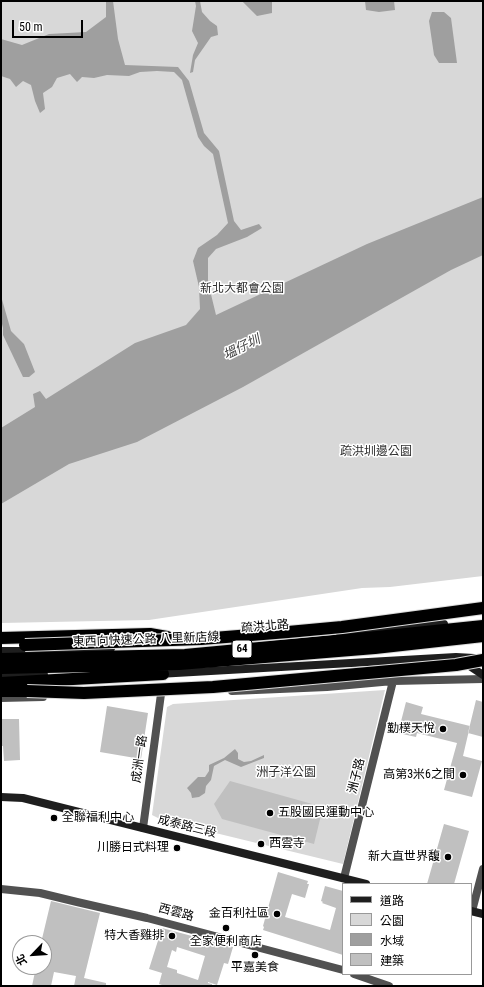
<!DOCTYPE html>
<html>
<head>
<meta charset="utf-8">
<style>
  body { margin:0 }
  #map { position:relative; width:484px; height:987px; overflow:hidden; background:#fff; font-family:"Roboto Condensed","Noto Sans TC",sans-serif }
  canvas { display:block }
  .frame { position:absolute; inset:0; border:2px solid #000; pointer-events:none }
  .legend { position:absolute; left:342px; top:883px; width:130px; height:92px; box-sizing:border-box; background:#fff; border:1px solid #999; margin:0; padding:5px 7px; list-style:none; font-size:12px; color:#000 }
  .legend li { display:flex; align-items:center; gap:8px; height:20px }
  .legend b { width:20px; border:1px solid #999 }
  .north { position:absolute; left:12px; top:935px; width:40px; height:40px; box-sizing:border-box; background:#fff; border:1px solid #999; border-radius:50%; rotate:245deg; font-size:11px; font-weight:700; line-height:16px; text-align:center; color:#000 }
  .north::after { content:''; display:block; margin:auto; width:14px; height:18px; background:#000; clip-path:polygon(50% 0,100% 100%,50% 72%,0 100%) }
  .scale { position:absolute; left:12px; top:20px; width:71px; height:18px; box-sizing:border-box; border:2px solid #000; border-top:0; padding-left:5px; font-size:12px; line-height:14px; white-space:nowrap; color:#000; -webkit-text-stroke:3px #fff; paint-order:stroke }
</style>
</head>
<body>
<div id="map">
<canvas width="484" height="987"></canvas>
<div class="frame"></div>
<ul class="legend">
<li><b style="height:5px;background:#1e1e1e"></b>道路</li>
<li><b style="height:11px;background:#d8d8d8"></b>公園</li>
<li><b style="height:11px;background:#9f9f9f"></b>水域</li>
<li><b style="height:11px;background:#c0c0c0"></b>建築</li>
</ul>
<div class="north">北</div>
<div class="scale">50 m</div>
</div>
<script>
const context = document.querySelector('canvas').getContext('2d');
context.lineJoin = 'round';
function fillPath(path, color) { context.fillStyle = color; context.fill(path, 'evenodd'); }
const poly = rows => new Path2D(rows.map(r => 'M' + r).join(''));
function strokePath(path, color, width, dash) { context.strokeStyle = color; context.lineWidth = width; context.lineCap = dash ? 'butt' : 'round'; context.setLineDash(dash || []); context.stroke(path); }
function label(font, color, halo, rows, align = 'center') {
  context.font = font + ' "Roboto Condensed","Noto Sans TC",sans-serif'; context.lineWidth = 3; context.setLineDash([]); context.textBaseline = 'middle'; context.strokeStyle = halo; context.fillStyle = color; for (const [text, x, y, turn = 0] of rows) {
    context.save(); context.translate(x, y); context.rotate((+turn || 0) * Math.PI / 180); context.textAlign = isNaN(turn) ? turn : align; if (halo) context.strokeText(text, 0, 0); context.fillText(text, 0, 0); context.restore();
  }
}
const green = poly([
  [1,1,483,1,483,576,390,587,362,588,149,620,1,623],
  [385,690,343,864,162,820,152,815,167,707,173,704]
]);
const water = poly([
  [106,1,113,1,118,39,125,65,178,67,189,81,204,133,219,151,234,221,241,230,259,224,262,228,247,237,216,249,208,258,208,282,216,315,367,244,483,197,483,255,451,270,243,387,137,442,69,464,1,504,1,428,35,407,33,394,40,391,46,399,135,343,186,325,200,309,199,287,193,261,198,248,217,235,228,223,213,154,204,146,198,137,182,80,174,72,157,71,140,72,129,76,107,75,94,78,82,77,77,82,70,74,57,78,52,87,43,93,45,109,40,113,35,101,31,85,23,81,16,87,10,79,1,76,1,39,22,45,49,34,86,32,106,17],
  [195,1,200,1,202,12,210,21,217,26,218,35,211,37,195,60,193,72,190,73,193,55,198,43,192,31,196,6],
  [242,1,272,1,272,13,257,16],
  [365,1,394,1,395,10,379,12,366,10],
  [432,12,444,12,451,18,457,63,439,63,434,55,429,21],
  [1,296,11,331,24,344,35,372,29,377,23,377,3,335,3,328,1,320],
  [235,749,238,753,238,759,244,762,251,761,264,755,264,758,241,767,225,760,214,766,211,780,206,786,205,793,199,797,192,798,191,793,187,788,198,777,205,777,209,771,209,765,224,758]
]);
const building = poly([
  [476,700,483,702,483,737,468,733],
  [406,702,423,707,421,714,470,726,463,756,482,761,472,797,444,790,457,743,417,733,416,737,398,733],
  [107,706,148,713,141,759,100,752],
  [1,719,19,719,20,760,4,761,3,746,1,746],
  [230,781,323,807,314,844,222,819,214,804],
  [444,824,469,831,454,884,427,884],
  [278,872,308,881,307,884,309,884,305,898,292,894,285,917,330,930,336,908,322,903,323,902,321,901,325,886,343,891,343,955,263,930,264,927,263,926],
  [51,901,100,913,84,978,106,983,106,986,74,986,76,976,54,972,51,986,32,986,36,967,44,967,44,943,41,943],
  [162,928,233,947,228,964,224,963,217,985,208,982,208,983,212,984,212,986,165,986,159,984,162,973,149,969],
  [177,947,205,956,198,980,177,973,177,970,167,967,172,950,176,952]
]);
const street = poly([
  [232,691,327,687,393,681,483,679],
  [1,698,43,697],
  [143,828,161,694],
  [344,878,393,681],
  [1,889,40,893,77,902,147,918,343,970],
  [472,911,483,869],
  [354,974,389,986]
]);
const secondary = poly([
  [340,633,444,624],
  [1,651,54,651,111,648],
  [465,663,483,675],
  [158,674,456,657,474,658],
  [1,675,44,675],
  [1,797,23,798,366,884],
  [471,911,483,914]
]);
const highway = poly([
  [1,638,150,634,167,637],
  [1,659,185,655,377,637,483,626],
  [1,668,179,664,375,648,483,636],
  [1,683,163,674],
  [1,691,27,691]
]);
const highwayBridge = poly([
  [25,645,201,639,288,632,342,627,483,608],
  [27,691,84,693,213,687,456,665,483,660]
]);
const markers = [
  [443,729,4,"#000"],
  [463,775,4,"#000"],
  [270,813,4,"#000"],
  [54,818,4,"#000"],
  [261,844,4,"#000"],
  [177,848,4,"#000"],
  [448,857,4,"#000"],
  [277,914,4,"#000"],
  [226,928,4,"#000"],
  [172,936,4,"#000"],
  [255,955,4,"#000"]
];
const shields = [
  [242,649,20]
];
const shieldNames = [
  ["64",242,649]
];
const parkNames = [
  ["新北大都會公園",242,289],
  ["疏洪圳邊公園",376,452],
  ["洲子洋公園",286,773]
];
const streetNames = [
  ["疏洪北路",265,627,-5],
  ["東西向快速公路 八里新店線",146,640,-2],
  ["成洲一路",140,759,-82],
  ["洲子路",357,776,-76],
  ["成泰路三段",187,827,14],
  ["西雲路",176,913,15]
];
const poiNames = [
  ["勤樸天悅",435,729],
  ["高第3米6之間",455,775],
  ["五股國民運動中心",278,813,"left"],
  ["全聯福利中心",62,818,"left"],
  ["西雲寺",269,844,"left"],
  ["川勝日式料理",169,848],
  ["新大直世界馥",440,857],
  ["金百利社區",269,914],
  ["特大香雞排",164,936],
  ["全家便利商店",226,942,"center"],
  ["平嘉美食",255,968,"center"]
];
const waterNames = [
  ["塭仔圳",242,348,-26]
];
fillPath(green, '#d8d8d8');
fillPath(water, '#9f9f9f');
fillPath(building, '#c0c0c0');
strokePath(highway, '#dbdbdb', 14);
strokePath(street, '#515151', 8);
strokePath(secondary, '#1e1e1e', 8);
strokePath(highway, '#000', 12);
strokePath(highwayBridge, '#dbdbdb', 14, []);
strokePath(highwayBridge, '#000', 12);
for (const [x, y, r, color] of markers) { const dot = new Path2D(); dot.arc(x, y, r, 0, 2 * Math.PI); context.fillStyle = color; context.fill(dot); strokePath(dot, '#fff', 1.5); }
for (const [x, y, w] of shields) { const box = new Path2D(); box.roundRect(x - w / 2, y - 9, w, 18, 3); context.fillStyle = '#fff'; context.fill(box); strokePath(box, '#000', 1); }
label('bold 11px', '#000', null, shieldNames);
label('12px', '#2f2f2f', '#fff', parkNames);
label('12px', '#000', '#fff', streetNames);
label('12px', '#000', '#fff', poiNames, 'right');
label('italic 13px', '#404040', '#fff', waterNames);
</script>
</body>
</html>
